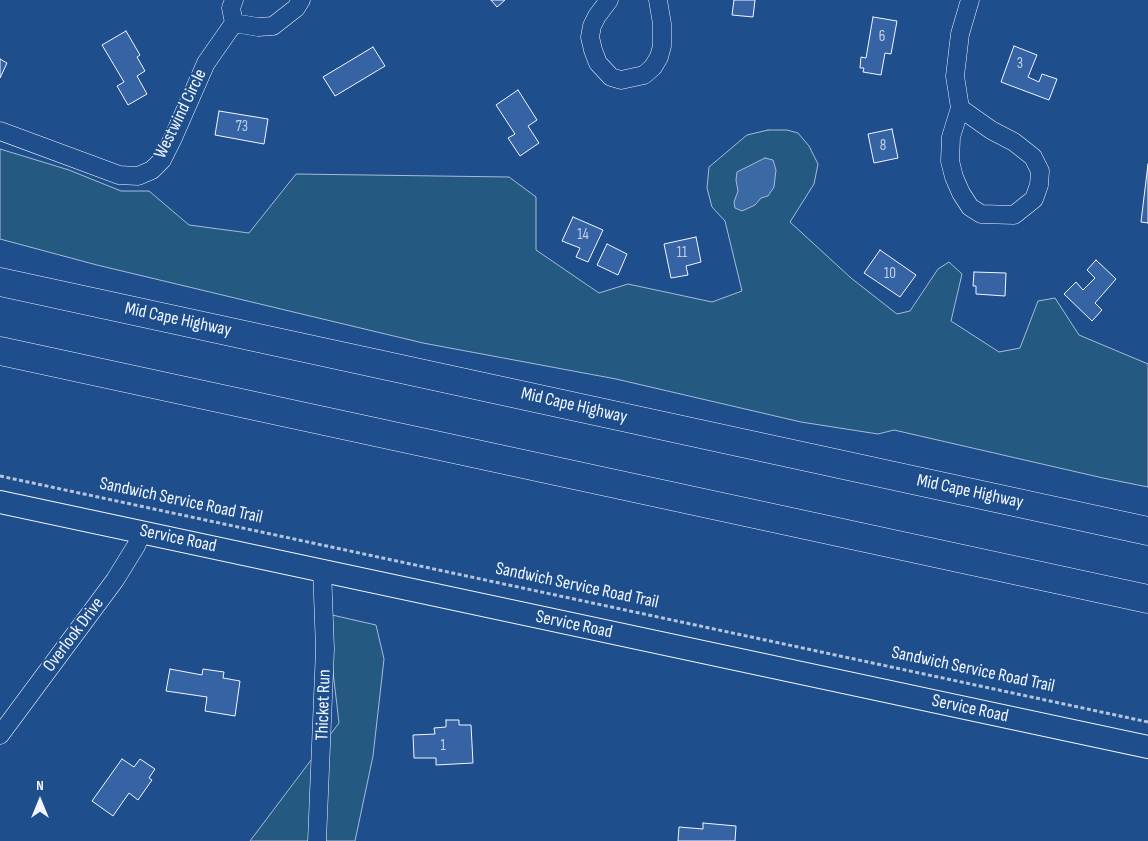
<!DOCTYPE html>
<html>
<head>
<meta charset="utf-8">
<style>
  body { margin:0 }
  #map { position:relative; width:1148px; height:841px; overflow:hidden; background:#1f4e8c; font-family:"Sofia Sans Condensed",sans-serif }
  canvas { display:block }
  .north { position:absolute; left:15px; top:776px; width:50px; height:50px; -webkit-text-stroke:4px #1f4e8c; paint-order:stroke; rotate:0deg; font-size:14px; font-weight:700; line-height:20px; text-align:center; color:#f2f6ff }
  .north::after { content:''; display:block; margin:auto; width:18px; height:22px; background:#f2f6ff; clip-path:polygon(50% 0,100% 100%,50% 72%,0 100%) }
</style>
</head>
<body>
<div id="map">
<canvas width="1148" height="841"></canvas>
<div class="north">N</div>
</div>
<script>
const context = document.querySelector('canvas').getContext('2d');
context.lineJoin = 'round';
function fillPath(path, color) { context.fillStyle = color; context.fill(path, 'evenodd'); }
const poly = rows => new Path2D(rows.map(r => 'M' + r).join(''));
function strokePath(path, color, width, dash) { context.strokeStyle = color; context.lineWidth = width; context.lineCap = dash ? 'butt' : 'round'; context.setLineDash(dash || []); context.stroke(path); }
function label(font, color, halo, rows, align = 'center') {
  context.font = font + ' "Sofia Sans Condensed",sans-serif'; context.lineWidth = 4; context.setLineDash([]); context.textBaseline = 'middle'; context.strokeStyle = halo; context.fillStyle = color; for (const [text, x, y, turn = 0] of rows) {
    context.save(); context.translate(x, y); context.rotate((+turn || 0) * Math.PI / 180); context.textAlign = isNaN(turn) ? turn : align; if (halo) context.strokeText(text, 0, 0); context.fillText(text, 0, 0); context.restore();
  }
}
const green = poly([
  [768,130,787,130,798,133,809,146,818,164,814,184,790,222,851,278,897,314,910,311,938,269,949,262,962,274,951,321,999,352,1020,348,1038,301,1055,298,1079,335,1148,364,1148,487,1103,478,894,430,878,434,801,422,616,379,423,343,97,265,0,239,0,149,69,170,121,191,149,191,189,225,249,233,296,174,509,177,536,197,536,250,599,293,628,284,712,302,742,291,725,221,712,207,707,188,709,167,747,135,768,130],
  [319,612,376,625,384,659,373,756,355,841,250,841,339,723,332,663,319,612]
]);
const water = poly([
  [765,158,773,160,776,170,774,187,768,196,761,198,755,205,742,211,735,208,734,202,738,191,736,180,737,172,765,158]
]);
const building = poly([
  [491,0,505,0,497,7,491,0],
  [734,0,755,0,753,17,732,15,734,0],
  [873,17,897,21,891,54,885,53,881,75,863,72,864,68,860,68,861,57,866,58,873,17],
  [126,31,140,55,137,57,145,71,137,76,147,94,128,105,117,86,124,82,102,45,126,31],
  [1014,46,1037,55,1028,77,1039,82,1042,74,1057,79,1049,100,1001,82,1014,46],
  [373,47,385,66,335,96,323,77,373,47],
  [0,59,7,63,0,78,0,59],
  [518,90,537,120,528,126,539,143,520,156,508,138,515,134,496,105,518,90],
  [219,111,268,119,264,144,215,135,219,111],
  [892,129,898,158,874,163,868,134,892,129],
  [1148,164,1148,223,1141,222,1148,164],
  [573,217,603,230,588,262,576,257,580,248,562,241,573,217],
  [696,237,701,262,686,266,688,275,671,278,664,244,696,237],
  [607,244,627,254,618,275,597,265,607,244],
  [880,250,916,275,900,297,864,273,880,250],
  [1096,260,1116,279,1095,303,1102,310,1092,321,1064,294,1076,282,1083,290,1095,278,1087,270,1096,260],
  [974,272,1006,273,1005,296,976,294,976,286,973,286,974,272],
  [170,669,202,675,203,669,224,672,223,678,240,681,235,716,205,711,207,697,166,691,170,669],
  [446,720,459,720,459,725,471,725,473,763,436,765,436,758,414,758,413,735,435,734,434,728,446,727,446,720],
  [122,759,134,767,140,759,155,769,149,778,152,780,138,800,129,793,113,816,92,801,122,759],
  [703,823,736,826,735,841,678,841,679,827,703,829,703,823]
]);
const path = poly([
  [0,476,1148,722]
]);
const minor = poly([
  [234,0,231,8,234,23,258,27,273,26,296,8,301,0],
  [609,0,597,16,592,26,590,37,593,50,598,63,611,77,621,80,644,75,653,67,659,57,662,46,662,24,658,0],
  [960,108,991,130,1014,142,1033,157,1040,171,1039,185,1034,199,1014,215,981,214,970,207,961,193,954,177,950,161,951,137,960,108,955,76,960,34,970,0],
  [0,131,119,175,138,176,152,170,162,160,173,138,206,63,234,23],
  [0,735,115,580,136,546,142,532],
  [317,841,325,649,322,569]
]);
const tertiary = poly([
  [0,502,1148,747]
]);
const motorway = poly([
  [0,282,1148,531],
  [0,351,1148,599]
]);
const numberNames = [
  ["6",882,37],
  ["3",1020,64],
  ["73",242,127],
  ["8",883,146],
  ["14",583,235],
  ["11",682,253],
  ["10",890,274],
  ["1",443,746]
];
const streetNames = [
  ["Westwind Circle",181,114,-64],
  ["Mid Cape Highway",178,320,12],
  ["Mid Cape Highway",574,406,13],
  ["Mid Cape Highway",970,492,12],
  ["Sandwich Service Road Trail",181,501,12],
  ["Service Road",178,539,12],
  ["Sandwich Service Road Trail",577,586,12],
  ["Service Road",574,625,12],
  ["Overlook Drive",74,635,-53],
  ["Sandwich Service Road Trail",973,670,12],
  ["Thicket Run",324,705,-88],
  ["Service Road",970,709,12]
];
fillPath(green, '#245a82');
strokePath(green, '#a8bbd7', 1);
fillPath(water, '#3b69a3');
strokePath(water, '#a8bbd7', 1);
fillPath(building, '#3563a3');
strokePath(building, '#f2f6ff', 1);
strokePath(minor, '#f2f6ff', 19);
strokePath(tertiary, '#f2f6ff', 24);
strokePath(motorway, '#f2f6ff', 29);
strokePath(path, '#b3c4dc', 3, [4, 2.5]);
strokePath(minor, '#1f4e8c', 18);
strokePath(tertiary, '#1f4e8c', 22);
strokePath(motorway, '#1f4e8c', 28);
label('15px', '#c3d1e8', null, numberNames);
label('18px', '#f2f6ff', '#1f4e8c', streetNames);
</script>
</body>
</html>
